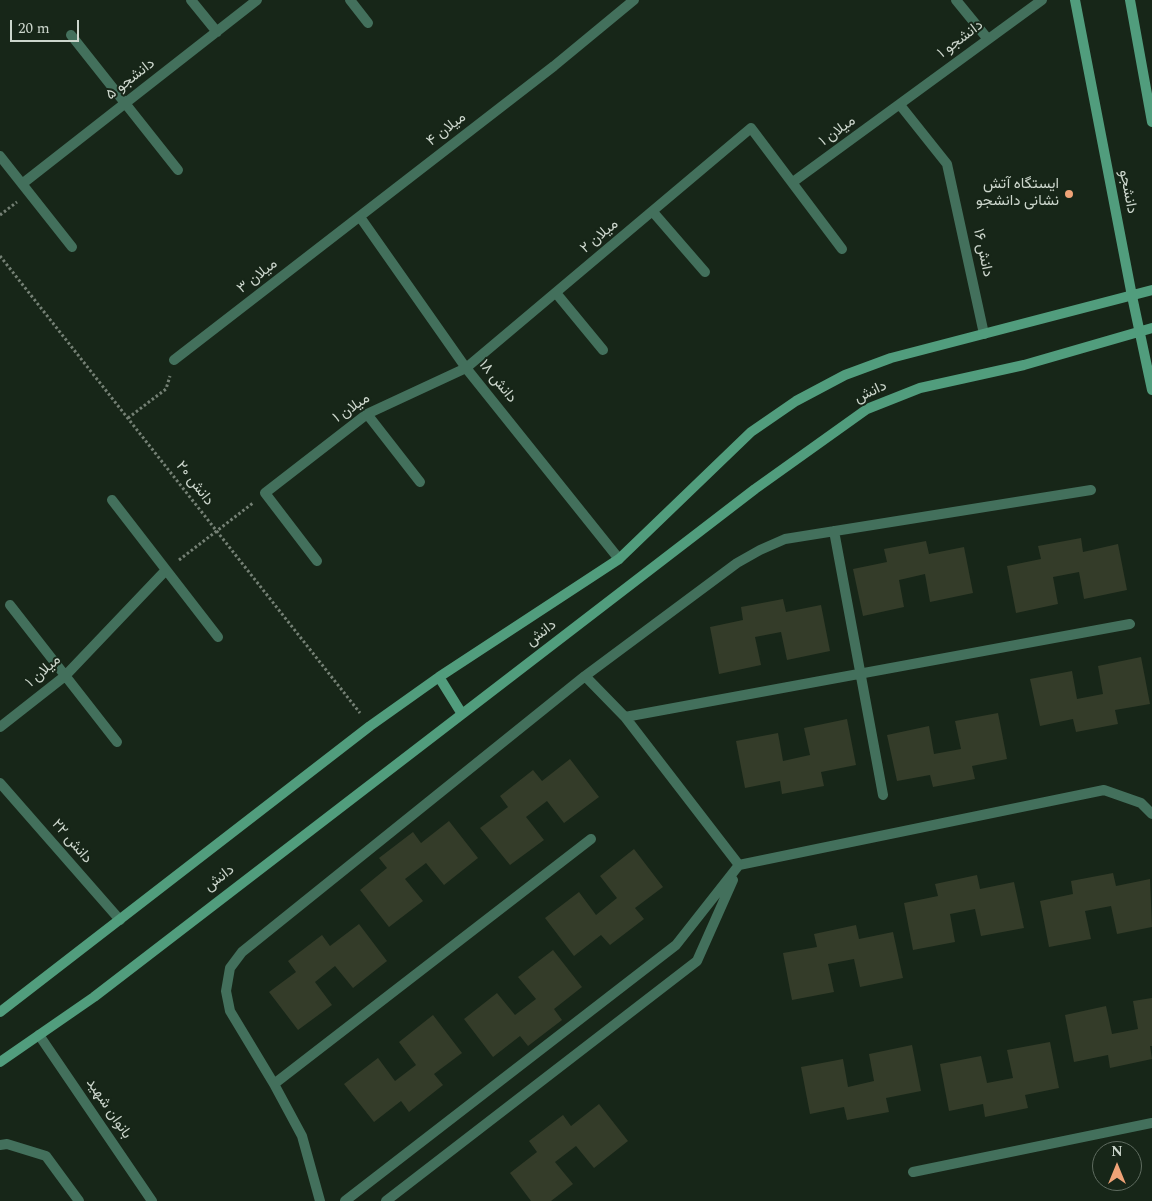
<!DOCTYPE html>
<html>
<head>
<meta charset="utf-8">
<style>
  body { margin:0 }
  #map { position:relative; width:1152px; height:1201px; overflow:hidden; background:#172618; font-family:Spectral,serif }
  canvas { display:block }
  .north { position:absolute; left:1092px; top:1141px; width:50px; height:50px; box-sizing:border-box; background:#172618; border:1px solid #5f6c60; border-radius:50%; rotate:0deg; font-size:14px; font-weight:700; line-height:20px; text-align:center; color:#ccd6cc }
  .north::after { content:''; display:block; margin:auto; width:18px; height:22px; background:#efa377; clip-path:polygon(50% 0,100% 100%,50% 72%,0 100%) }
  .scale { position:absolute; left:10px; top:20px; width:69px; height:22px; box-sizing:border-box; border:2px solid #ccd6cc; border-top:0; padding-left:6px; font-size:15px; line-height:18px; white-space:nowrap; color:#ccd6cc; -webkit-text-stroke:4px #172618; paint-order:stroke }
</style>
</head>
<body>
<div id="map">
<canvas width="1152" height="1201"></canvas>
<div class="north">N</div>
<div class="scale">20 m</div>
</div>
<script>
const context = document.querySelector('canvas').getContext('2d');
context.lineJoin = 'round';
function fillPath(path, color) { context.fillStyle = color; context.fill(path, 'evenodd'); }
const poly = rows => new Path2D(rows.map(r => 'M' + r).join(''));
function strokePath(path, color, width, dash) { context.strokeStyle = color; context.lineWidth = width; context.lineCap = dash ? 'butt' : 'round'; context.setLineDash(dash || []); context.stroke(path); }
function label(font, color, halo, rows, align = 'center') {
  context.font = font + ' Spectral,Vazirmatn,serif'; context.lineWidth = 4; context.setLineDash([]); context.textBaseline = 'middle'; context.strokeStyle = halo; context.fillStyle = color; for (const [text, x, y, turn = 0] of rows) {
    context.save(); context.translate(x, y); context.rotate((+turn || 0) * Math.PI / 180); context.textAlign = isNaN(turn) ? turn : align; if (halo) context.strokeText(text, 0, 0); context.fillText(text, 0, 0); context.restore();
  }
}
const building = poly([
  [1081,538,1083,552,1118,544,1127,590,1084,599,1079,572,1053,577,1058,604,1016,613,1007,566,1041,559,1038,546],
  [926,541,929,554,964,547,973,593,930,602,925,574,899,580,904,607,863,616,853,569,887,562,884,549],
  [783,599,786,612,821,605,830,651,787,660,781,632,755,637,761,665,719,674,710,627,743,620,741,607],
  [1141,657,1150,704,1115,710,1118,724,1076,732,1073,719,1040,726,1030,679,1072,671,1077,699,1103,694,1098,666],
  [998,713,1007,759,972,766,975,779,933,787,930,775,897,781,887,735,929,726,934,754,961,749,955,721],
  [847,719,856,765,821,772,824,786,782,794,780,781,745,788,736,741,778,733,783,761,810,755,804,728],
  [570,759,599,797,564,823,547,801,526,817,544,840,510,865,480,828,508,807,500,796,533,770,542,781],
  [449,821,478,858,444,885,426,863,405,879,423,901,389,927,360,890,387,868,379,858,413,832,421,843],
  [634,849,663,887,635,908,644,919,610,945,601,935,574,956,545,918,579,892,596,915,617,898,600,876],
  [1113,873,1116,886,1150,879,1152,927,1117,934,1111,906,1085,911,1091,939,1049,947,1040,901,1073,894,1071,881],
  [977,875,980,889,1014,882,1024,928,981,936,975,909,950,914,955,942,913,950,904,903,938,896,935,884],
  [359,924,387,961,353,988,335,966,315,982,332,1005,298,1030,269,992,296,972,288,961,322,935,330,946],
  [856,925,859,939,893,932,903,978,860,987,854,959,828,964,834,992,792,1000,783,953,817,947,814,934],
  [553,950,582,987,554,1009,562,1020,528,1046,520,1036,493,1057,464,1019,497,993,515,1015,536,999,518,977],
  [1152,998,1152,1046,1150,1046,1152,1059,1110,1068,1108,1055,1074,1062,1065,1015,1106,1006,1112,1034,1138,1029,1133,1001],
  [433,1015,462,1053,434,1074,443,1085,409,1112,401,1101,374,1122,344,1084,378,1058,395,1081,416,1065,399,1042],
  [1050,1042,1059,1088,1025,1095,1028,1108,985,1117,983,1104,949,1111,940,1064,981,1056,987,1083,1013,1078,1007,1050],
  [912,1045,921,1091,886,1098,889,1112,847,1120,844,1107,810,1114,801,1067,843,1059,848,1087,874,1081,869,1054],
  [599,1104,628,1141,594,1168,576,1146,555,1162,573,1184,551,1201,531,1201,510,1173,537,1152,529,1141,563,1115,571,1126]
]);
const path = poly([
  [0,215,17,202],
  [0,256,360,713],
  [128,418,166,389,170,376],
  [179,560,253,503]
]);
const minor = poly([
  [191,0,217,32],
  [350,0,368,23],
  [956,0,987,38],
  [71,35,178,170],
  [900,105,947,164,984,334],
  [0,156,72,247],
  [793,182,1042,0],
  [22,184,257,0],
  [653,212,705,272],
  [360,217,466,368,619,559],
  [556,293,603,350],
  [174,360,554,66,634,0],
  [367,414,420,482],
  [112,500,218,637],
  [834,531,883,795],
  [317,561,265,493,367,414,466,368,751,128,842,249],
  [10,605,117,742],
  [585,676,625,717,739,865],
  [625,717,1130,624],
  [0,727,65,676,166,570],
  [0,783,120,920],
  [274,1084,230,1011,226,991,230,968,242,952,585,676,737,563,760,550,785,539,1091,490],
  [0,1145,7,1144,46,1156,79,1201],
  [913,1172,1152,1123],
  [320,1201,302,1136,274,1084,591,839],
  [345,1201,676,945,739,865,1104,790,1141,803,1152,814],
  [386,1201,697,961,733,880]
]);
const tertiary = poly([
  [39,1035,152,1201]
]);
const secondary = poly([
  [1075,0,1132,296,1152,390],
  [1130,0,1152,122],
  [439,677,462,714],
  [0,1012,370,726,439,677,619,559,751,432,796,401,845,375,891,358,1152,290],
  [0,1062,94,997,755,489,867,409,920,388,1024,365,1152,328]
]);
const markers = [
  [1069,194,5,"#efa377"]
];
const streetNames = [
  ["دانشجو ۱",961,40,-37],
  ["دانشجو ۵",131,80,-38],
  ["میلان ۴",447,130,-38],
  ["میلان ۱",838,132,-36],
  ["دانشجو",1127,192,79],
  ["میلان ۲",600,237,-40],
  ["دانش ۱۶",982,253,78],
  ["میلان ۳",258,277,-38],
  ["دانش ۱۸",497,382,51],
  ["دانش",871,393,-25],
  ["میلان ۱",352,409,-34],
  ["دانش ۲۰",194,484,52],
  ["دانش",542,634,-38],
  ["میلان ۱",44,672,-41],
  ["دانش ۲۲",71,842,49],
  ["دانش",220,879,-38],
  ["بانوان شهید",108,1109,56]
];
const poiNames = [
  ["ایستگاه آتش",1059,185],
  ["نشانی دانشجو",1059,202]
];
fillPath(building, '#343c29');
strokePath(path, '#758175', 3, [2.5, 2.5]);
strokePath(minor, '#43705c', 10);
strokePath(tertiary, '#43705c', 10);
strokePath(secondary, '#519d7d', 10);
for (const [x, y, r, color] of markers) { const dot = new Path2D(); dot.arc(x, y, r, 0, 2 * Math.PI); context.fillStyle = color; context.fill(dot); strokePath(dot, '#172618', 2); }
label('15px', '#ccd6cc', '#172618', streetNames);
label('15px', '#ccd6cc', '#172618', poiNames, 'right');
</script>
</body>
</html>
